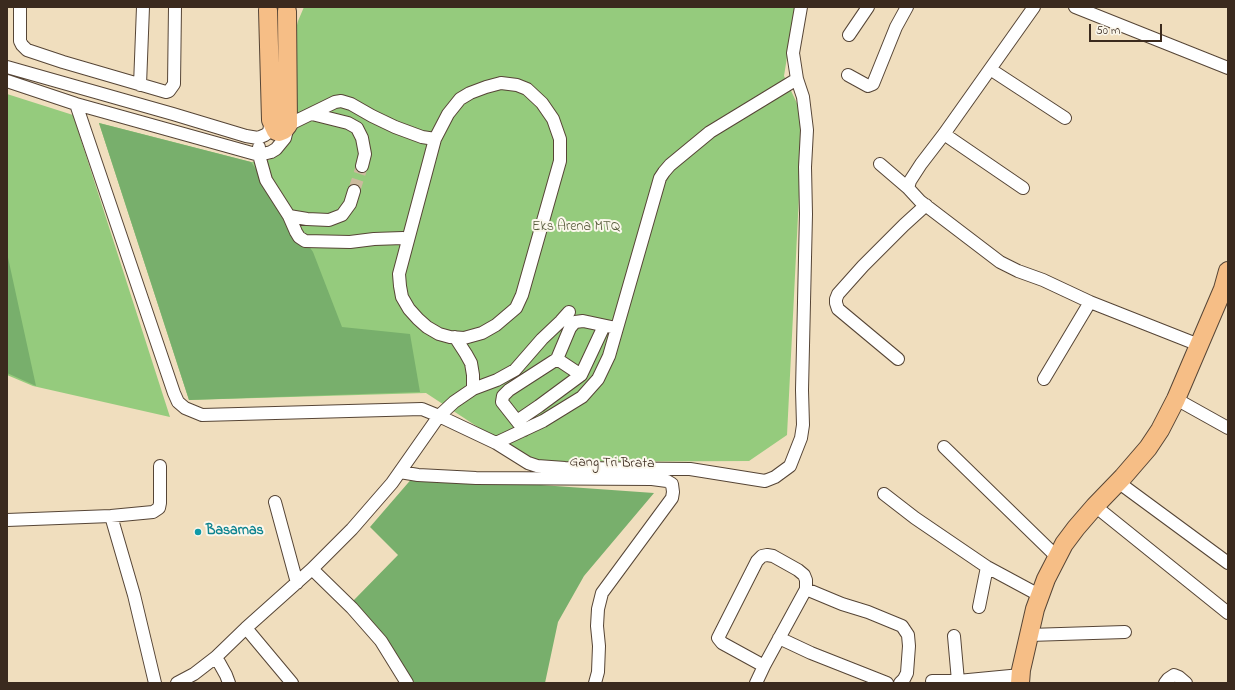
<!DOCTYPE html>
<html>
<head>
<meta charset="utf-8">
<style>
  body { margin:0 }
  #map { position:relative; width:1235px; height:690px; overflow:hidden; background:#f0debe; font-family:"Indie Flower",sans-serif }
  canvas { display:block }
  .frame { position:absolute; inset:0; border:8px solid #3b2a1e; pointer-events:none }
  .scale { position:absolute; left:1089px; top:24px; width:73px; height:18px; box-sizing:border-box; border:2px solid #3b2a1e; border-top:0; padding-left:5px; font-size:12px; line-height:14px; white-space:nowrap; color:#3b2a1e; -webkit-text-stroke:3px #fbf7ec; paint-order:stroke }
</style>
</head>
<body>
<div id="map">
<canvas width="1235" height="690"></canvas>
<div class="frame"></div>
<div class="scale">50 m</div>
</div>
<script>
const context = document.querySelector('canvas').getContext('2d');
context.lineJoin = 'round';
function fillPath(path, color) { context.fillStyle = color; context.fill(path, 'evenodd'); }
const poly = rows => new Path2D(rows.map(r => 'M' + r).join(''));
function strokePath(path, color, width, dash) { context.strokeStyle = color; context.lineWidth = width; context.lineCap = dash ? 'butt' : 'round'; context.setLineDash(dash || []); context.stroke(path); }
function label(font, color, halo, rows, align = 'center') {
  context.font = font + ' "Indie Flower",sans-serif'; context.lineWidth = 4; context.setLineDash([]); context.textBaseline = 'middle'; context.strokeStyle = halo; context.fillStyle = color; for (const [text, x, y, turn = 0] of rows) {
    context.save(); context.translate(x, y); context.rotate((+turn || 0) * Math.PI / 180); context.textAlign = isNaN(turn) ? turn : align; if (halo) context.strokeText(text, 0, 0); context.fillText(text, 0, 0); context.restore();
  }
}
const green = poly([
  [304,7,795,7,784,76,803,116,787,435,749,461,531,462,426,393,189,400,99,123,251,162,269,160,280,152,295,33,298,21],
  [7,94,73,115,170,417,33,386,7,375]
]);
const forest = poly([
  [99,123,251,162,313,252,342,327,410,334,420,392,189,400],
  [7,253,36,386,7,373],
  [414,476,654,493,584,576,558,622,545,683,415,683,353,601,398,555,370,527]
]);
const minorTunnel = poly([
  [354,191,362,166]
]);
const minor = poly([
  [20,7,20,41,22,45,27,50,63,62,166,92,169,91,174,84,175,7],
  [1075,7,1228,68],
  [849,35,868,7],
  [7,67,173,114,246,136,258,138,265,135,269,132,271,120],
  [990,69,1065,118],
  [848,75,868,86,873,84,896,27,907,7],
  [7,81,76,104,259,155,271,152,276,149,285,138,288,125,335,102,341,101,351,104,372,116,395,127,422,137,435,139],
  [501,83,517,85,527,89,542,103,553,119,560,139,560,161,522,295,516,308,496,325,482,333,464,338,450,337,439,334,427,327,418,319,409,309,402,297,400,286,399,274,435,139,448,114,460,99,470,93,486,87,501,83],
  [140,85,143,7],
  [76,104,174,393,178,402,185,408,202,415,422,409,439,416,496,443,528,463,537,466,565,468,690,469,765,481,775,477,790,466,801,438,803,425,802,390,806,214,805,167,807,130,803,97,797,79,793,53,801,7],
  [312,114,348,123,357,128,362,138,365,154,362,166],
  [944,134,1023,188],
  [259,147,259,155,266,180,289,216,296,232,299,237,305,241,350,242,374,239,403,238,408,240],
  [880,164,908,188,920,201,1000,262,1018,271,1043,280,1090,302,1199,345],
  [908,188,910,181,921,164,944,134,1034,7],
  [289,216,307,219,329,220,342,215,350,204,354,191],
  [455,337,466,354,471,363,473,375,473,389],
  [557,359,581,375],
  [898,359,838,309,836,303,836,299,838,294,863,266,904,225,926,205],
  [1044,379,1090,302],
  [1176,399,1228,428],
  [517,421,539,406,581,375,604,326],
  [524,430,502,402,503,396,509,390,557,359,570,328,575,322,583,321,616,328],
  [496,443,543,421,582,397,598,379,609,356,660,178,664,172,670,165,710,132,797,79],
  [944,447,1057,557],
  [400,472,418,475,476,478,652,479,667,481,672,484,673,492,672,498,602,593,598,609,597,626,599,646,598,672,595,683],
  [1118,482,1228,563],
  [884,494,915,518,987,567,1039,595],
  [275,502,297,583],
  [1095,506,1228,613],
  [111,516,134,595,155,683],
  [7,520,111,516,153,512,159,508,160,503,160,466],
  [312,569,352,608,381,641,407,683],
  [806,589,842,604,868,612,902,626,908,635,909,646,907,673,904,679,900,683],
  [979,607,987,567],
  [246,628,292,683],
  [1029,635,1125,632],
  [954,636,958,681],
  [779,638,811,653,887,683],
  [216,657,226,675,229,683],
  [932,681,958,681,1021,675],
  [177,683,194,674,216,657,246,628,312,569,352,529,392,483,439,416,454,402,473,389,497,380,515,370,542,339,561,321,569,312],
  [756,683,764,666,806,589,806,580,804,575,798,570,773,556,767,555,762,556,757,561,718,638,722,643,764,666],
  [1165,683,1168,679,1174,675,1179,677,1186,683]
]);
const highway = poly([
  [268,10,271,120,276,131,279,132,284,130,288,125,287,11],
  [1020,683,1021,670,1035,609,1046,579,1064,544,1076,528,1095,506,1123,477,1148,448,1160,430,1176,399,1223,289,1228,271]
]);
const markers = [
  [198,532,4,"#0f9aa8"]
];
const parkNames = [
  ["Eks Arena MTQ",576,228]
];
const streetNames = [
  ["Gang Tri Brata",612,464,1]
];
const cultureNames = [
  ["Basarnas",206,532]
];
fillPath(green, '#95cb7d');
fillPath(forest, '#78af6c');
strokePath(minorTunnel, '#ccba9e', 12, [12, 6]);
strokePath(minor, '#564536', 14);
strokePath(highway, '#564536', 20);
strokePath(minor, '#fff', 12);
strokePath(highway, '#f6be86', 18);
for (const [x, y, r, color] of markers) { const dot = new Path2D(); dot.arc(x, y, r, 0, 2 * Math.PI); context.fillStyle = color; context.fill(dot); strokePath(dot, '#fbf7ec', 1.5); }
label('14px', '#565a3a', '#fbf7ec', parkNames);
label('14px', '#3b2a1e', '#fbf7ec', streetNames);
label('bold 14px', '#0d838f', '#fbf7ec', cultureNames, 'left');
</script>
</body>
</html>
